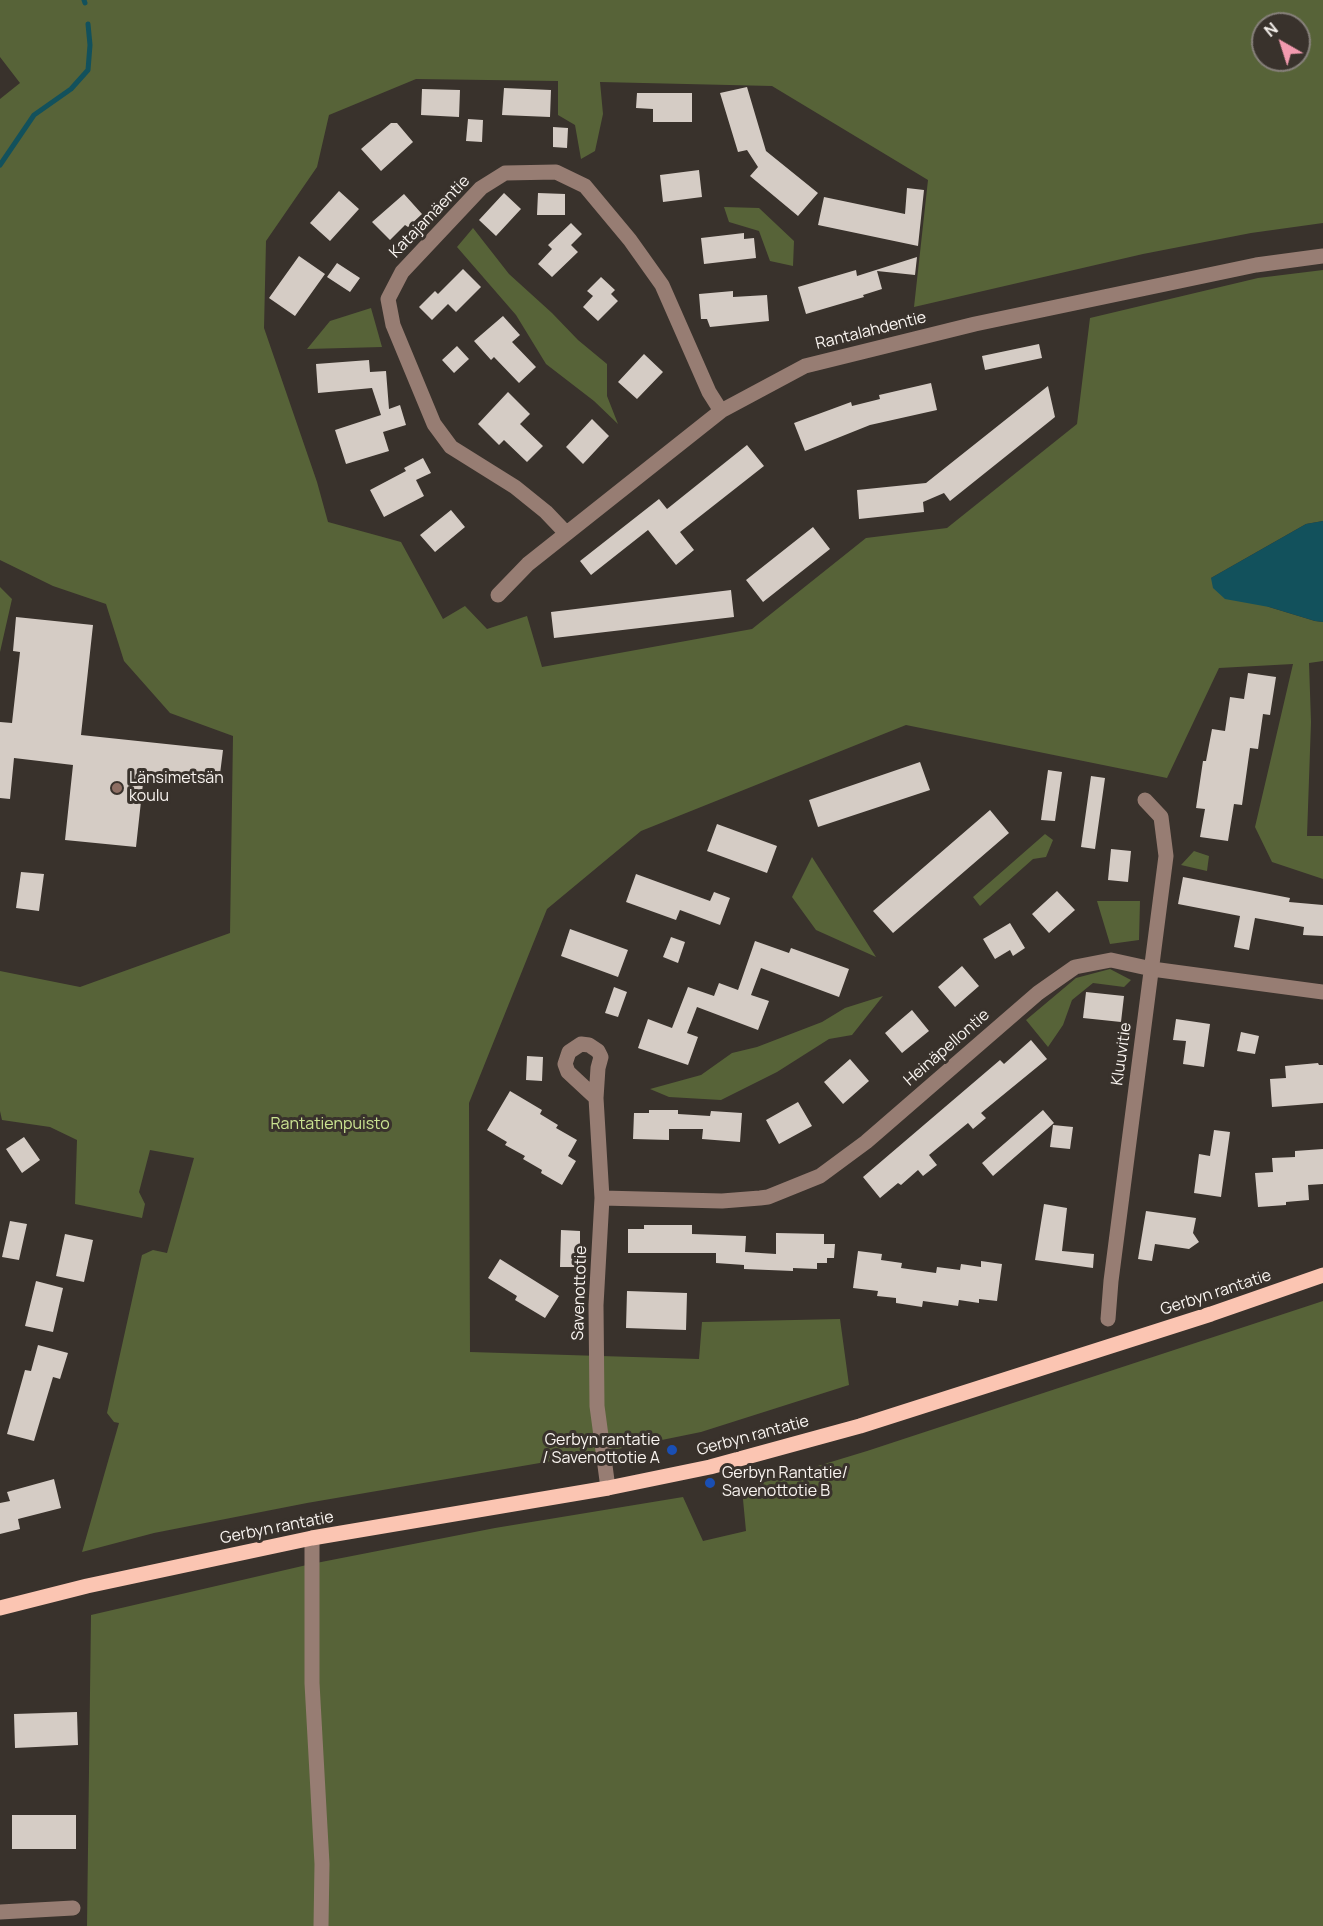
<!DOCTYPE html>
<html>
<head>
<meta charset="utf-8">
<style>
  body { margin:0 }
  #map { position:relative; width:1323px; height:1926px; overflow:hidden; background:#39322c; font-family:Manrope,sans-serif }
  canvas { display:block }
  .north { position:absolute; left:1251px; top:12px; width:60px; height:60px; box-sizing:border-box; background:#39322c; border:2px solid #86807a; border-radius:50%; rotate:321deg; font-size:16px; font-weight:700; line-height:24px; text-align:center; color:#f9f4f0 }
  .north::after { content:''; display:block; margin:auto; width:21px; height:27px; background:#f29aaf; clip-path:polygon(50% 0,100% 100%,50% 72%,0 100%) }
</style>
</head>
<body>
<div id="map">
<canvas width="1323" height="1926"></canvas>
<div class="north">N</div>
</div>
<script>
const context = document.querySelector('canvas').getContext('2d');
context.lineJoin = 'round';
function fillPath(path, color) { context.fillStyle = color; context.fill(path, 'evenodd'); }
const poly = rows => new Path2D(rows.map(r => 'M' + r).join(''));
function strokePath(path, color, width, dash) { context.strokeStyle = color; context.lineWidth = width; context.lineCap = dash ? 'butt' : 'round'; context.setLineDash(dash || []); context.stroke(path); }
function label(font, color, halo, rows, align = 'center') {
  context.font = font + ' Manrope,sans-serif'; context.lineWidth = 6; context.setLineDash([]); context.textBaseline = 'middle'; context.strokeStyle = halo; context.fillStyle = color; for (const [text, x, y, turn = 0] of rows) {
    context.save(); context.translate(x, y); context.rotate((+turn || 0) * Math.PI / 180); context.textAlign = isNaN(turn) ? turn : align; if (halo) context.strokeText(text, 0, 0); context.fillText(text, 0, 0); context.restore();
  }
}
const green = poly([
  [0,0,1323,0,1323,223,1251,233,1143,254,914,307,928,180,772,86,600,82,603,114,595,151,581,159,575,125,558,115,558,81,416,79,329,115,317,167,266,241,264,328,317,482,328,522,401,542,443,619,465,606,487,629,527,616,542,667,752,629,866,538,947,528,1077,424,1090,318,1258,278,1323,270,1323,521,1306,524,1211,578,1269,607,1315,621,1323,622,1323,661,1309,663,1311,722,1307,836,1323,836,1323,879,1272,862,1255,827,1293,664,1219,668,1167,778,906,725,641,831,547,909,469,1103,470,1352,699,1359,702,1322,840,1319,849,1385,701,1432,598,1453,307,1503,154,1533,82,1552,119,1423,114,1422,107,1413,142,1255,153,1250,167,1253,194,1158,150,1150,139,1192,145,1204,142,1218,75,1204,77,1140,50,1127,2,1120,0,1111,0,971,80,987,230,933,233,736,170,713,124,661,106,604,53,586,0,560,0,99,20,83,0,57],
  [1263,24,1299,24,1299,60,1263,60],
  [724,207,759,208,794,241,793,266,770,261,759,231,729,222],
  [473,228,509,274,552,313,578,340,607,364,607,396,618,424,594,401,546,364,516,315,457,247],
  [371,308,382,347,307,349,330,321],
  [0,587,12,599,0,652],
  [1045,834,1053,840,1046,857,1033,859,980,906,973,897],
  [1194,851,1209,856,1207,871,1181,865],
  [812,857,876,957,816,930,792,897],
  [1097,901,1140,901,1139,940,1110,944],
  [1110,969,1131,980,1124,987,1093,983,1072,1000,1063,1025,1048,1047,1026,1020,1076,978],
  [883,996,852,1035,829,1039,777,1072,721,1100,669,1097,650,1089,701,1075,732,1053,757,1047,822,1022,845,1008],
  [1323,1301,1323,1926,87,1926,91,1615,311,1564,495,1528,683,1497,703,1541,746,1531,742,1489,867,1451]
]);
const water = poly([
  [1323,521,1323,622,1315,621,1269,607,1225,599,1213,588,1211,578,1306,524]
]);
const stream = poly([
  [84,0,85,3],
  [0,165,34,115,71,89,88,70,90,45,88,24]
]);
const building = poly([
  [747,87,766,151,818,193,798,216,750,176,758,167,747,150,738,152,720,93],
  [504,88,551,90,550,117,502,115],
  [422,89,460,90,459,117,421,115],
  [637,93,692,93,692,122,653,122,653,109,636,108],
  [468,119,483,120,482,142,466,141],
  [391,123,397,123,413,142,381,171,361,149],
  [553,127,568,128,567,148,553,147],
  [699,170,702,197,663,202,660,175],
  [907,188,924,190,918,246,818,225,824,197,905,214],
  [339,191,359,209,330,241,310,223],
  [504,193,521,209,496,236,479,220],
  [538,193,565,194,565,215,537,215],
  [404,194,422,214,408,227,405,225,390,240,372,222],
  [571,223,582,234,571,245,578,252,552,277,538,264,552,249,548,245],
  [744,233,744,239,754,238,756,258,704,264,701,238],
  [299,256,325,274,295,316,269,298],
  [917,257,915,275,877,271,882,289,863,295,864,297,806,314,798,287,856,270,857,276],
  [337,263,360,278,350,292,327,277],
  [463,269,481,287,456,312,448,304,432,320,419,307,435,291,438,294],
  [601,277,615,290,611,294,618,301,598,321,583,307,593,296,587,291],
  [733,291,733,297,767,295,769,321,710,327,707,319,701,319,699,294],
  [503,316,520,335,512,342,536,367,519,383,494,357,491,360,474,341],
  [1039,344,1042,358,985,370,982,356],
  [457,346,469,359,454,373,442,360],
  [644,354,663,372,637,399,618,382],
  [369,360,370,372,386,371,389,409,400,405,406,425,383,432,389,451,346,464,335,430,381,415,372,388,318,393,316,364],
  [931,383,937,410,870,425,805,451,794,423,851,402,852,406,880,399,879,395],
  [1048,386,1055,417,950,501,944,493,923,502,924,512,859,519,857,490,926,483],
  [508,392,530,414,520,424,543,446,527,462,504,440,499,445,478,424],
  [592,419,609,436,583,464,566,447],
  [747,445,764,466,680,532,694,550,676,565,648,530,591,575,580,561,659,499,667,509],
  [423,458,431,473,416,480,424,496,384,517,370,490,406,471,404,468],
  [451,510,465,527,435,552,420,535],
  [813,527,830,549,763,602,746,580],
  [731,590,734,617,554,638,551,612],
  [16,617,93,625,81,735,223,750,219,782,144,774,136,847,65,840,73,765,14,758,10,799,0,798,0,722,12,723,20,652,13,651],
  [1248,673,1276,677,1270,715,1263,714,1258,749,1250,748,1242,805,1234,804,1228,841,1200,837,1205,809,1196,808,1203,761,1206,761,1212,729,1225,731,1230,697,1244,699],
  [920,762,930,790,818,827,809,800],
  [1048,770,1062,772,1055,821,1041,820],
  [1091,776,1105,778,1095,849,1081,847],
  [990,810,1009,833,893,933,873,911],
  [717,824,777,846,767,873,707,851],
  [1111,849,1131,851,1128,882,1108,880],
  [21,872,44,874,39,911,16,908],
  [636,874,710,901,714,892,730,898,720,925,680,910,676,920,626,902],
  [1183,877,1290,898,1289,902,1323,905,1323,936,1303,935,1304,927,1255,918,1249,950,1234,947,1240,916,1178,904],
  [1057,891,1075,910,1049,933,1032,914],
  [1010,923,1025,948,1013,956,1010,950,995,959,983,939],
  [570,929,628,950,618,977,561,956],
  [671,937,685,942,678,963,663,957],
  [755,941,789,953,791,948,849,969,839,997,761,968,751,995,769,1001,758,1030,697,1007,687,1033,698,1037,688,1065,638,1048,648,1019,672,1028,688,987,714,996,719,983,738,990],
  [962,966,979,986,955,1007,938,987],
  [614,987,627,992,618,1017,605,1013],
  [1086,992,1124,996,1121,1022,1083,1018],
  [912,1010,929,1031,902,1053,885,1033],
  [1176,1019,1210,1024,1204,1067,1183,1064,1186,1041,1173,1040],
  [1241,1032,1259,1036,1255,1054,1237,1051],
  [1031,1040,1047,1059,981,1113,986,1118,973,1129,968,1123,929,1155,937,1165,923,1176,918,1170,901,1185,898,1183,880,1198,863,1177,1000,1060,1004,1064],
  [527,1056,543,1057,542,1081,526,1080],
  [850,1059,869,1081,843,1104,824,1082],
  [1318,1063,1319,1065,1323,1065,1323,1103,1272,1107,1270,1079,1286,1078,1285,1066],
  [510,1091,542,1110,540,1114,558,1125,556,1128,577,1140,568,1156,576,1161,562,1185,541,1173,542,1170,523,1159,525,1156,505,1145,507,1142,487,1130],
  [798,1102,812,1126,779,1144,766,1120],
  [649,1110,678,1110,678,1114,710,1116,711,1111,742,1113,740,1142,702,1139,703,1129,669,1129,669,1140,633,1139,634,1113,649,1113],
  [1043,1110,1054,1123,993,1176,982,1163],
  [1053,1125,1073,1127,1070,1149,1050,1147],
  [1214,1130,1230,1132,1221,1197,1194,1193,1199,1154,1210,1156],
  [24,1137,40,1160,22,1173,6,1149],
  [1323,1149,1323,1184,1308,1185,1309,1200,1286,1202,1286,1205,1258,1207,1255,1173,1273,1172,1272,1158,1295,1157,1295,1151],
  [1044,1204,1067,1208,1062,1251,1094,1254,1093,1268,1035,1260],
  [1146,1211,1196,1218,1193,1233,1199,1242,1189,1249,1155,1244,1152,1261,1138,1259],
  [10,1221,27,1224,19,1260,2,1257],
  [644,1225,692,1225,692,1234,746,1236,745,1252,776,1254,776,1233,824,1234,824,1244,835,1244,834,1258,827,1258,827,1263,817,1263,817,1269,793,1268,793,1271,744,1269,744,1265,716,1263,716,1253,628,1253,628,1229,644,1229],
  [561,1230,580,1231,580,1267,560,1267],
  [65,1234,93,1240,84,1282,56,1276],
  [858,1251,882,1254,881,1260,902,1263,901,1268,936,1273,937,1267,960,1270,961,1264,981,1267,981,1261,1002,1264,997,1301,979,1299,979,1303,959,1300,958,1306,923,1301,922,1307,896,1303,896,1298,877,1296,878,1291,853,1288],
  [500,1259,559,1296,545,1318,515,1300,517,1296,488,1278],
  [36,1281,63,1288,53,1332,25,1326],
  [627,1291,687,1293,686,1330,626,1328],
  [38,1345,68,1353,60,1379,53,1377,34,1441,7,1434,25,1370,31,1371],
  [54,1479,61,1508,18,1519,20,1529,0,1534,0,1503,10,1501,7,1492],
  [77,1712,78,1745,15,1748,14,1714],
  [12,1815,76,1815,76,1849,12,1849]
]);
const minor = poly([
  [566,533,546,512,515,487,451,447,434,424,393,325,388,299,402,272,481,188,505,173,556,172,585,186,630,240,662,285,709,392,721,411],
  [498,595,528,564,721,411,805,366,975,324,1256,265,1323,256],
  [596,1098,568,1072,565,1064,569,1052,581,1044,589,1045,598,1051,601,1057,598,1068,596,1098,602,1198,596,1305,597,1406,608,1488],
  [602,1198,722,1201,760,1198,768,1197,820,1176,866,1142,1038,993,1075,967,1111,960,1152,969,1323,992],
  [1108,1319,1111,1281,1166,856,1161,817,1145,800],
  [312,1538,312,1683,322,1864,321,1926],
  [0,1912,73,1908]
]);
const major = poly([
  [0,1608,87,1586,312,1538,608,1488,710,1467,860,1426,1211,1314,1323,1275]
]);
const markers = [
  [117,788,6,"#8d6e63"],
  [672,1450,6,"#1a4fb4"],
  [710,1483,6,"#1a4fb4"]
];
const streetNames = [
  ["Katajamäentie",430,217,-46],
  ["Rantalahdentie",871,331,-14],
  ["Heinäpellontie",947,1048,-41],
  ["Kluuvitie",1122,1054,-82],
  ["Savenottotie",580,1293,-88],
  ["Gerbyn rantatie",1216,1293,-18],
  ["Gerbyn rantatie",753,1436,-15],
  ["Gerbyn rantatie",277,1528,-11]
];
const poiNames = [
  ["Länsimetsän",129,779],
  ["koulu",129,797],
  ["Gerbyn rantatie",660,1441,"right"],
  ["/ Savenottotie A",660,1459,"right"],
  ["Gerbyn Rantatie/",722,1474],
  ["Savenottotie B",722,1492]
];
const parkNames = [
  ["Rantatienpuisto",330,1125]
];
fillPath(green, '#576338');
fillPath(water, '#12515c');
strokePath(stream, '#12515c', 5);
fillPath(building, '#d5ccc5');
strokePath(minor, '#977d73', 15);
strokePath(major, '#fbc5b2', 15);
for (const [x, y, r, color] of markers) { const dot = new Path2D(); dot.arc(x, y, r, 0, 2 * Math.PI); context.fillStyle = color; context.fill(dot); strokePath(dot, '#39322c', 2); }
label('16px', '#f9f4f0', '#39322c', streetNames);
label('16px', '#f9f4f0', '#39322c', poiNames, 'left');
label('16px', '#cbe492', '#39322c', parkNames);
</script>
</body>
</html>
